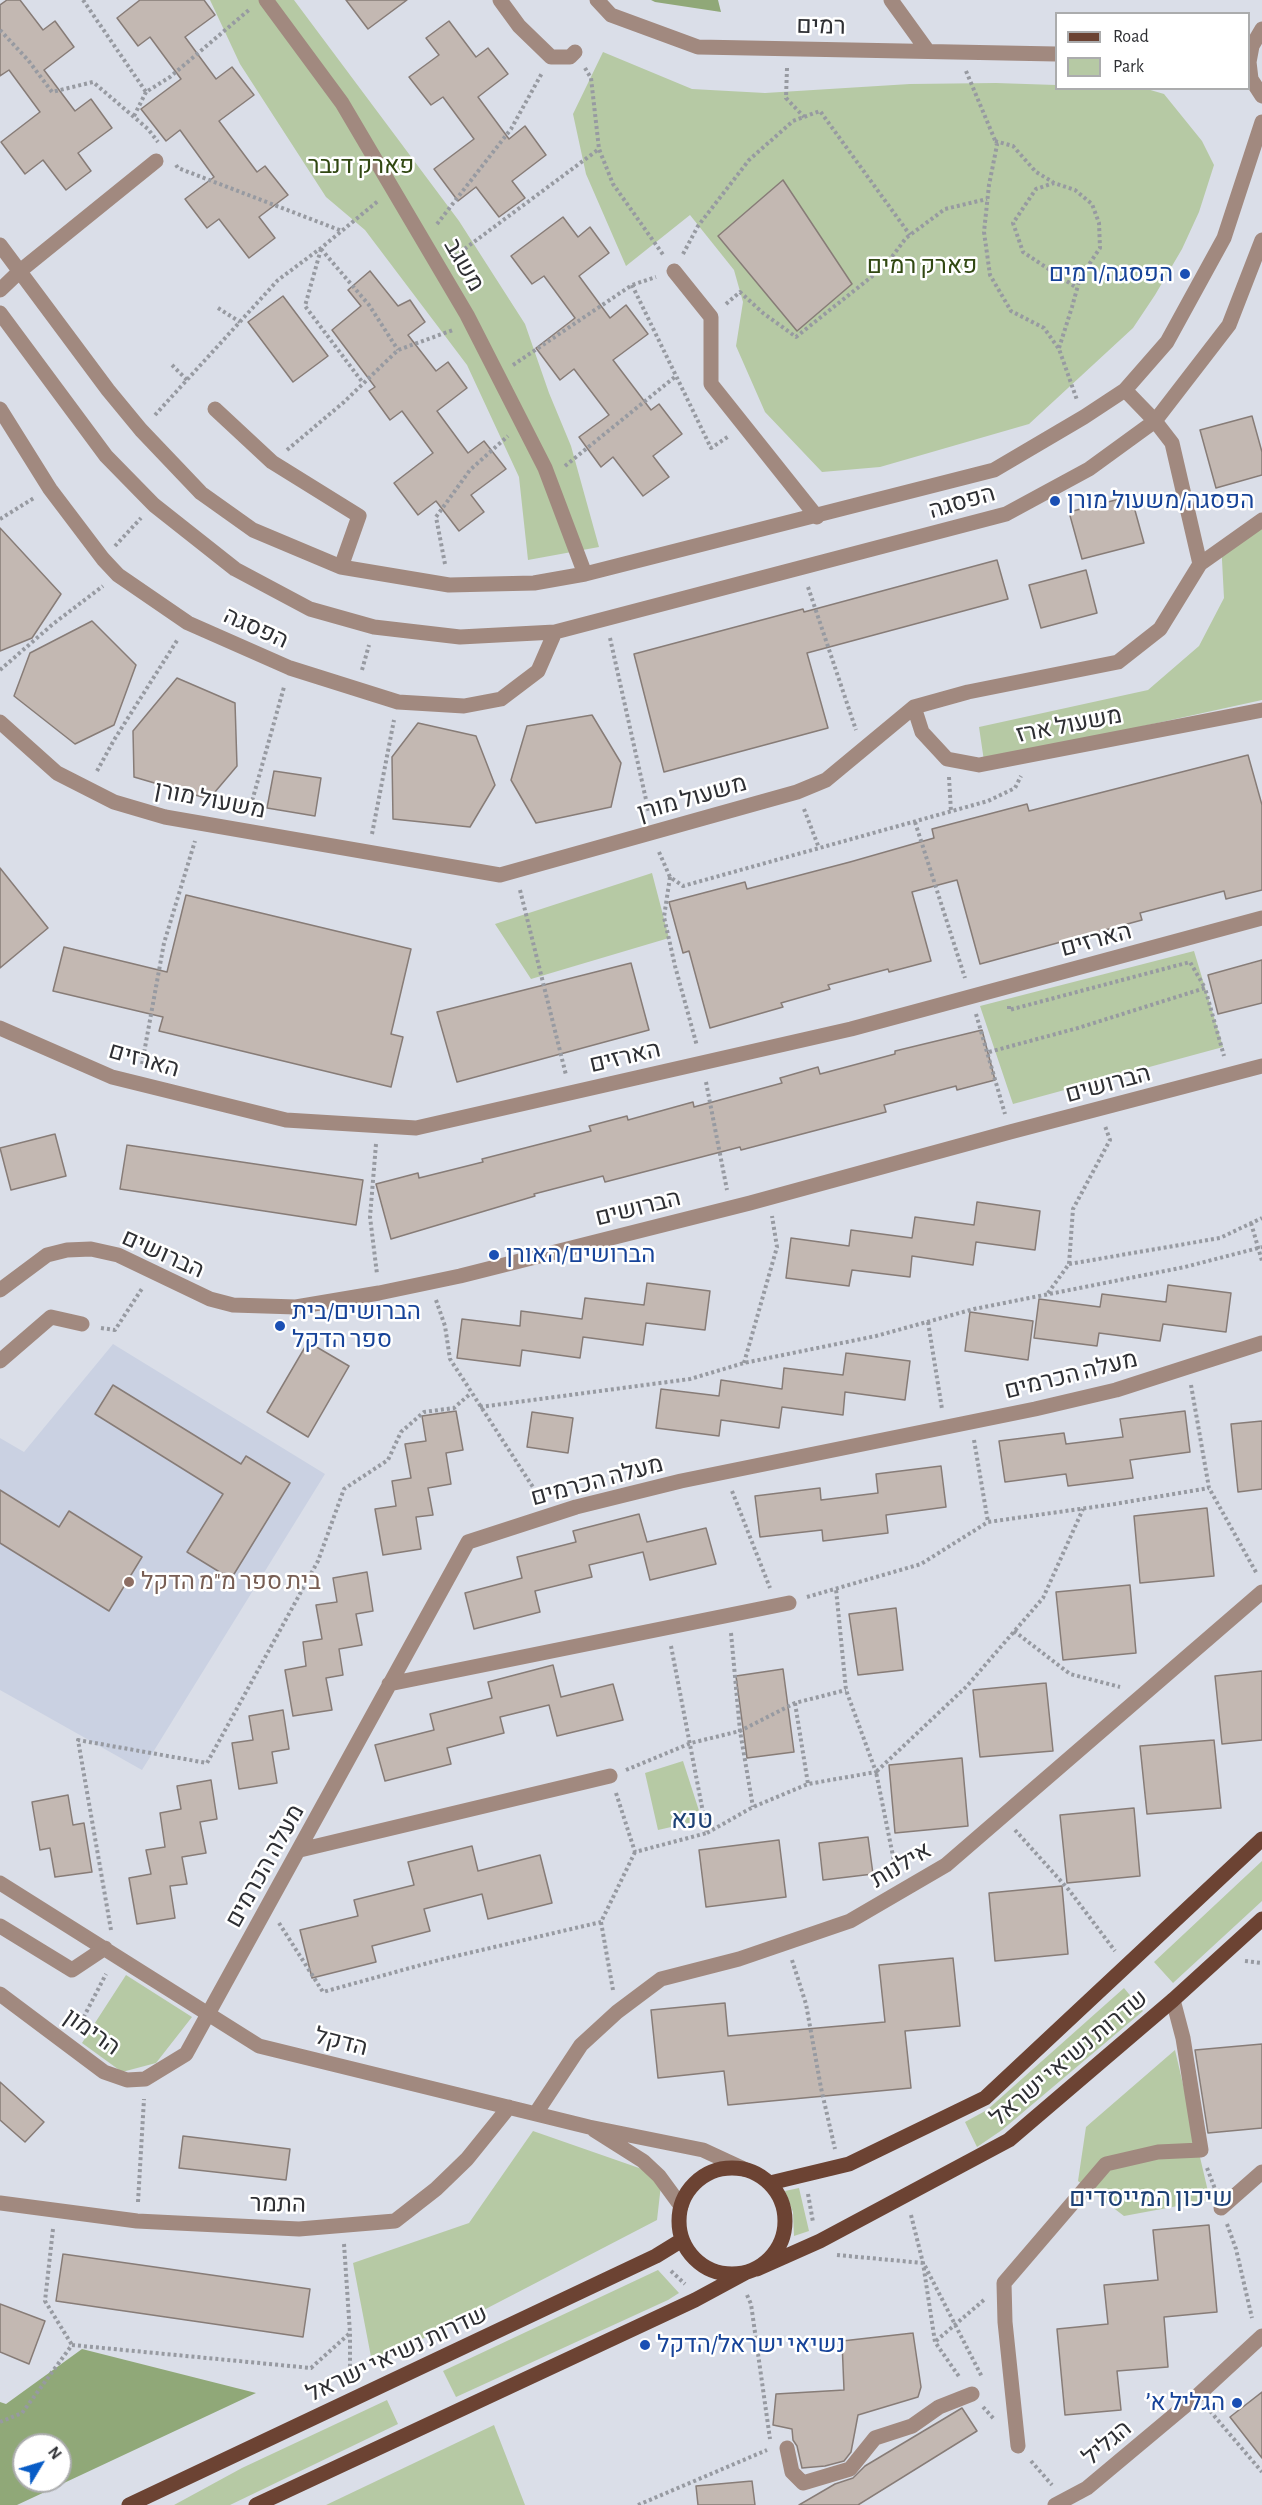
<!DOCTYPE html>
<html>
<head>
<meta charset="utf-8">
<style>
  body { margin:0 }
  #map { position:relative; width:1262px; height:2505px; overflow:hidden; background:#dadee8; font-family:"Alegreya Sans",sans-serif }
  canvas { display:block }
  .legend { position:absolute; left:1055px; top:12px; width:195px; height:78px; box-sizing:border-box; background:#fff; border:2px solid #abacad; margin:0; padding:8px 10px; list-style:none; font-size:18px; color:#2e2f33 }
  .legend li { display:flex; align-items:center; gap:12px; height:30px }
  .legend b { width:30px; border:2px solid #abacad }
  .north { position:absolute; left:12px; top:2433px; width:60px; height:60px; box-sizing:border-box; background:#fff; border:2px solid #abacad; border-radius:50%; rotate:52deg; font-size:16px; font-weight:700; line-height:24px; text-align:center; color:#2e2f33 }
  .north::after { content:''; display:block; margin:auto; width:21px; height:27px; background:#085cc6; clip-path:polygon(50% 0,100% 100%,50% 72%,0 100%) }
</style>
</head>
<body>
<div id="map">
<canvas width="1262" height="2505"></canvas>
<ul class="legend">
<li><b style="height:8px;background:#6c4333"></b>Road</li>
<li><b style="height:16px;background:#b6c9a4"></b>Park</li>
</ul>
<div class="north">N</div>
</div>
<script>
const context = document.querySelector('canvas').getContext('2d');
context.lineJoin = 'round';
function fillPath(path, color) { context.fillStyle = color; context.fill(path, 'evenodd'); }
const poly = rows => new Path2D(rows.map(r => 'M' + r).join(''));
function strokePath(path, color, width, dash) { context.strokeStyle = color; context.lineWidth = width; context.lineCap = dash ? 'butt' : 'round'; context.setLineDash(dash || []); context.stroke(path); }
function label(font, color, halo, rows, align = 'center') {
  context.font = font + ' "Alegreya Sans",Heebo,sans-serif'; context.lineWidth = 5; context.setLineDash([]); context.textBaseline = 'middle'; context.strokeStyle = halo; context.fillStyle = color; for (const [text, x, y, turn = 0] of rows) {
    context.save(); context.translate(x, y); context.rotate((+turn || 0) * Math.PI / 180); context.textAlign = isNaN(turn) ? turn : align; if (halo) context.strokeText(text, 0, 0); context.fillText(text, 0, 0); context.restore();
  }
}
const built = poly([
  [113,1344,325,1474,142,1770,0,1690,0,1438,24,1452]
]);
const green = poly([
  [210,0,294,0,459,221,525,324,549,393,571,446,599,547,528,560,519,477,467,365,365,230,326,197,240,64],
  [603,52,692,89,765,93,910,84,996,83,1056,85,1056,88,1147,89,1164,94,1202,141,1214,165,1199,212,1182,249,1155,295,1133,328,1029,424,880,467,822,472,765,412,736,346,743,302,734,270,690,215,626,266,586,174,573,114],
  [1262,527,1262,700,984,761,979,727,1148,690,1199,646,1224,598,1221,541],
  [652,873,669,938,531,979,495,924],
  [1194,951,1223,1047,1013,1104,980,1006],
  [683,1761,702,1820,658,1830,645,1773],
  [1262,1861,1262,1901,1173,1983,1154,1962],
  [126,1975,192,2017,156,2063,122,2072,82,2043],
  [1124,1988,1143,2011,1002,2130,977,2147,965,2122,987,2110],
  [1175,2050,1210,2200,1124,2216,1078,2181,1086,2127],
  [533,2131,662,2176,657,2220,476,2314,372,2362,353,2263,469,2223],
  [799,2188,809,2231,794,2236,793,2212,785,2191],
  [658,2270,679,2293,668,2300,456,2397,443,2371],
  [387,2400,398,2424,230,2505,174,2505,242,2468],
  [494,2425,525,2505,326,2505]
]);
const forest = poly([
  [651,0,718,0,721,12,655,2],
  [82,2349,256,2393,17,2505,0,2505,0,2402,6,2404],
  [24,2445,60,2445,60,2481,24,2481]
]);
const building = poly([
  [7,0,20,0,43,30,55,21,74,47,44,70,75,111,91,99,112,128,78,153,91,171,66,190,43,160,25,174,1,142,40,112,9,70,0,76,0,5,7,0],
  [140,0,204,0,215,15,185,37,216,79,232,67,254,95,219,121,257,172,265,166,288,195,259,217,275,238,249,258,219,219,207,228,185,199,214,177,180,130,166,141,141,109,181,79,150,37,138,46,117,18,140,0],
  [346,0,407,0,368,29,346,0],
  [449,21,476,57,488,48,508,74,478,97,509,139,525,126,546,155,512,181,525,198,499,217,476,187,458,201,434,169,474,139,443,97,431,105,409,77,439,55,426,38,449,21],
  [783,180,852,284,797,331,718,236,783,180],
  [563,217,578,237,590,227,609,253,579,276,610,318,626,305,648,334,613,360,651,410,659,404,682,434,653,456,669,477,643,496,613,457,601,467,579,437,609,415,574,369,560,380,536,348,575,318,544,276,532,284,511,256,563,217],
  [370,271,398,306,410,300,425,322,408,335,436,371,448,362,467,388,437,411,468,453,484,441,506,469,471,495,484,512,459,531,436,501,418,515,394,483,433,453,402,411,390,420,369,391,375,387,332,330,361,306,348,290,370,271],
  [283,296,328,356,293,382,248,322,283,296],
  [1252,416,1262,452,1262,475,1216,488,1200,430,1252,416],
  [1131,496,1144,543,1082,559,1069,512,1131,496],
  [0,528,61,594,32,638,0,651,0,528],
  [997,560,1008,599,807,653,828,728,664,772,634,654,803,609,804,612,997,560],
  [1086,570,1097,613,1041,628,1029,585,1086,570],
  [92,621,136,665,114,725,75,744,14,696,30,653,92,621],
  [177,678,235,703,237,766,209,799,134,777,133,731,177,678],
  [592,715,621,763,611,807,536,823,511,780,527,726,592,715],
  [418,723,476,736,495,785,470,827,393,819,392,757,418,723],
  [1248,755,1262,805,1262,890,1226,899,1224,891,1140,913,1142,920,980,964,957,880,912,892,931,961,889,972,888,969,828,985,830,989,781,1003,783,1007,710,1028,689,951,683,953,669,902,745,882,747,889,850,862,934,838,932,829,1027,804,1029,811,1248,755],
  [274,771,321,778,315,816,267,808,274,771],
  [0,868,48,928,0,968,0,868],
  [186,895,411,949,391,1034,403,1037,391,1087,159,1031,163,1017,53,991,64,947,167,972,186,895],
  [1262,960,1262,1003,1218,1014,1208,975,1262,960],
  [631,963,649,1030,457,1082,437,1012,631,963],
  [982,1030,995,1080,957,1090,956,1086,884,1105,886,1112,741,1150,740,1147,605,1182,603,1176,534,1194,535,1196,391,1239,376,1184,418,1173,419,1178,483,1162,482,1159,591,1131,589,1126,627,1116,628,1120,693,1102,694,1107,782,1083,780,1078,818,1067,820,1074,895,1054,895,1051,982,1030],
  [55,1134,66,1176,11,1190,0,1148,55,1134],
  [127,1145,363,1180,356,1225,120,1189,127,1145],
  [977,1202,1040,1211,1035,1250,976,1242,973,1265,912,1256,910,1277,852,1270,849,1286,786,1278,791,1238,849,1246,851,1230,912,1238,915,1217,974,1225,977,1202],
  [647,1283,710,1291,705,1330,646,1323,643,1345,583,1337,580,1358,522,1350,520,1366,457,1358,462,1319,520,1326,521,1311,582,1319,585,1298,644,1305,647,1283],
  [1168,1285,1231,1293,1226,1332,1163,1324,1160,1341,1099,1333,1097,1346,1034,1338,1039,1299,1100,1307,1102,1294,1166,1302,1168,1285],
  [970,1312,1033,1321,1028,1360,965,1351,970,1312],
  [308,1342,349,1366,308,1437,267,1412,308,1342],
  [846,1353,910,1361,905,1400,845,1392,843,1415,782,1407,779,1428,721,1420,719,1436,656,1428,661,1389,719,1396,721,1380,782,1389,784,1368,843,1375,846,1353],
  [113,1385,241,1464,246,1456,290,1483,231,1579,187,1552,223,1494,95,1414,113,1385],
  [456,1411,463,1450,446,1453,451,1484,428,1488,433,1515,416,1517,421,1549,383,1555,375,1509,396,1506,392,1481,411,1478,405,1444,426,1441,422,1416,456,1411],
  [1185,1411,1190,1452,1130,1460,1133,1478,1068,1486,1066,1474,1005,1482,999,1441,1064,1433,1066,1444,1123,1437,1120,1419,1185,1411],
  [532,1412,573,1418,568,1453,527,1447,532,1412],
  [1262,1421,1262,1489,1238,1492,1231,1424,1262,1421],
  [941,1466,946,1507,886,1515,888,1533,823,1541,822,1530,760,1537,755,1496,820,1488,821,1500,878,1493,876,1474,941,1466],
  [0,1490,59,1527,69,1511,142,1557,109,1611,0,1543,0,1490],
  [1207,1508,1214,1576,1140,1583,1134,1516,1207,1508],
  [639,1514,647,1542,706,1528,716,1564,650,1580,643,1552,589,1565,592,1577,535,1591,540,1612,474,1629,465,1593,522,1578,517,1557,576,1542,573,1531,639,1514],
  [367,1572,373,1611,356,1614,362,1645,339,1649,343,1675,326,1678,332,1710,293,1716,285,1670,306,1666,303,1642,322,1639,316,1605,337,1602,333,1578,367,1572],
  [1130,1585,1136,1653,1063,1660,1056,1592,1130,1585],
  [896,1608,903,1670,858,1675,849,1614,896,1608],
  [553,1665,561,1697,613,1684,623,1720,557,1736,549,1705,500,1717,504,1733,447,1748,451,1764,385,1781,375,1745,434,1730,430,1714,492,1698,488,1682,553,1665],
  [783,1669,794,1752,747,1758,736,1676,783,1669],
  [1262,1671,1262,1740,1222,1744,1215,1676,1262,1671],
  [1046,1683,1053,1751,980,1757,973,1690,1046,1683],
  [283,1710,289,1749,272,1752,277,1783,239,1789,232,1743,253,1740,249,1716,283,1710],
  [1214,1740,1221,1808,1147,1814,1140,1746,1214,1740],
  [962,1758,968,1826,895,1833,889,1765,962,1758],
  [211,1780,217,1819,200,1822,206,1853,182,1857,187,1884,170,1886,175,1918,137,1924,129,1878,151,1874,146,1850,165,1847,160,1813,181,1809,177,1786,211,1780],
  [68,1795,73,1825,84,1823,92,1872,55,1877,50,1848,40,1850,32,1802,68,1795],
  [1134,1808,1140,1876,1067,1883,1060,1815,1134,1808],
  [868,1837,873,1874,823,1880,819,1843,868,1837],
  [779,1840,786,1897,706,1907,699,1850,779,1840],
  [472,1846,478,1871,540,1855,552,1903,488,1919,482,1894,424,1909,430,1931,372,1946,376,1962,312,1978,300,1930,358,1916,354,1900,414,1885,408,1862,472,1846],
  [1062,1886,1068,1954,995,1961,989,1893,1062,1886],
  [953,1958,960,2026,905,2031,911,2088,728,2105,724,2071,658,2078,651,2010,725,2003,728,2036,885,2022,879,1965,953,1958],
  [1262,2044,1262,2128,1208,2133,1195,2050,1262,2044],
  [0,2082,44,2122,25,2142,0,2120,0,2082],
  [183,2136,290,2149,286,2180,179,2168,183,2136],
  [1209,2225,1217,2312,1164,2317,1168,2367,1117,2371,1121,2410,1065,2415,1057,2329,1108,2324,1104,2285,1158,2280,1153,2230,1209,2225],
  [63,2254,310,2289,303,2337,56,2301,63,2254],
  [0,2304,45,2321,29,2364,0,2352,0,2304],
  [913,2333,921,2387,918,2397,858,2415,851,2452,844,2461,825,2466,802,2468,797,2446,793,2440,792,2429,773,2425,776,2394,844,2390,842,2341,913,2333],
  [1262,2392,1262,2458,1230,2417,1262,2392],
  [962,2408,977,2431,858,2505,799,2505,835,2484,853,2478,865,2466,962,2408],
  [752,2481,755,2505,698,2505,696,2486,752,2481]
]);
const path = poly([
  [83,0,146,92,170,77,250,9],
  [0,30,28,60,52,92,93,82,148,129,158,142],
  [585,68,591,78,599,149,613,184,664,256],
  [787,68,786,98,804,117],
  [966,71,997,145,989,185,984,232,990,275,1011,311,1044,328,1059,349,1077,400],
  [134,116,146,92],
  [995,141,1013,146,1036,172,1053,182],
  [176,165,178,168,342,231],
  [437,224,511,129,542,73],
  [321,249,305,306,363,383],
  [321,249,369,305,398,350],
  [683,254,698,226,749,160,793,121,820,111,910,235],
  [455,256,599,149],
  [632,285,711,448,729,436],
  [726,304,740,292,763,313,796,337,885,266,906,238,945,209,987,199],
  [218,308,240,322],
  [1059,348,1072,307,1080,278,1100,248,1099,223,1092,204,1075,190,1054,183,1036,189,1013,223,1023,252,1077,288],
  [172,365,187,380],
  [513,365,632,285,656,277],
  [155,415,278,280,321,248,378,201],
  [287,450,344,402,398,350,453,330],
  [565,466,676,376],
  [0,519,34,498],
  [115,546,141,518],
  [445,564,436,517,470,470,508,436],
  [808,587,856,730],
  [610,638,649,813],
  [0,670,53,624,103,586],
  [362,670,369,645],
  [97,771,114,740,178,639],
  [949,777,951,812],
  [804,809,819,848],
  [249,812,284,687],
  [915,822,965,978],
  [372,834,394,720],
  [659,852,670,877,683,886,988,801,1015,788,1021,776],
  [670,877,664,917,675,966,697,1046],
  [520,890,566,1075],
  [1009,1006,1009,1010,1190,962,1205,988],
  [976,1014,1005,1114],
  [989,1052,1078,1028,1205,988,1224,1056],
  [142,1064,164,943,195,841],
  [706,1082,727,1190],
  [376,1144,370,1217,377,1274],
  [1251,1223,1262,1261],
  [1069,1264,1220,1238,1262,1218],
  [1048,1293,1069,1264,1073,1209,1110,1140,1105,1126],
  [436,1300,445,1326,450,1359,540,1498],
  [928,1322,942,1409],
  [101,1328,115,1330,143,1287],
  [744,1363,777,1247,772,1216],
  [1191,1385,1209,1488,1257,1574],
  [480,1407,690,1379,744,1363,876,1336,974,1309,1185,1267,1262,1247],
  [974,1440,988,1522],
  [732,1491,770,1588],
  [807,1597,921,1564,988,1522,1115,1504,1209,1488],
  [1014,1631,1070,1674,1120,1687],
  [731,1633,740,1731,753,1807],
  [795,1703,808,1784],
  [626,1770,691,1743,740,1731,795,1703,846,1690],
  [616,1793,635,1852,707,1833,671,1646],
  [1015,1830,1069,1890,1115,1951],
  [707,1833,753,1807,808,1784,876,1772,846,1690,836,1589],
  [896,1871,876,1772,967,1686,1043,1598,1083,1509],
  [279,1923,323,1992,439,1960,601,1922],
  [111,1930,78,1740,207,1763,318,1561,344,1489,388,1460,401,1432,424,1412,454,1408,471,1393],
  [792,1960,806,2004,821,2088,835,2149],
  [1245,1961,1262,1963],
  [613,1990,601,1922,635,1852],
  [78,2028,106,1974],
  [1207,2168,1215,2189],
  [808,2194,813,2222],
  [138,2202,144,2099],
  [911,2215,923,2263,935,2342,960,2378],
  [1227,2224,1236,2249,1252,2318],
  [53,2229,45,2301,72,2345],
  [344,2244,350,2333,350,2380],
  [837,2255,923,2263],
  [925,2266,982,2377],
  [671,2271,685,2284],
  [747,2295,751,2304,770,2439],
  [936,2341,985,2299],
  [72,2345,311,2368,350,2333],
  [983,2407,994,2419],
  [1210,2411,1262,2472],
  [0,2422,22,2413,72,2345],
  [1031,2461,1052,2485],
  [638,2505,767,2450]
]);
const minor = poly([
  [266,0,342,103,467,315,545,468,585,574],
  [500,0,519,26,551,57,570,57,575,52],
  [597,0,611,15,698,47,1056,54],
  [891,0,927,50],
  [1262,29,1252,46,1249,62,1251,79,1262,96],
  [0,245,108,390,141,430,201,493,253,530,341,567,449,585,534,583,585,574,994,470,1084,417,1125,390,1167,342,1224,238,1262,122],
  [674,271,711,317,711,384,817,517],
  [0,290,20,271,156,161],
  [0,313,106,456,154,505,235,569,310,609,374,627,460,637,555,632,1006,514,1089,469,1155,421,1229,325,1262,240],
  [0,409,50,489,103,559,118,575,188,623,290,668,398,702,464,706,501,699,538,671,555,632],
  [215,409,272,462,359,516,341,567],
  [1200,564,1262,520],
  [914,707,922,732,947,759,979,765,1262,710],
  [0,722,57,773,114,802,165,817,500,875,797,792,826,780,914,707,968,692,1118,662,1160,629,1200,564,1172,443,1155,421,1125,390],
  [0,1028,112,1077,286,1120,416,1128,851,1029,1262,918],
  [0,1290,47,1255,67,1250,91,1249,118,1255,210,1299,233,1305,296,1307,379,1293,460,1276,750,1203,1010,1132,1262,1066],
  [0,1361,51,1317,82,1324],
  [389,1684,789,1603],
  [300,1850,610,1776],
  [0,1883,259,2046,589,2127,703,2150,744,2169],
  [0,1926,72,1970,105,1948],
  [0,1994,104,2072,127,2080,145,2079,186,2054,468,1542,576,1507,681,1481,1035,1409,1116,1390,1262,1343],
  [536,2113,581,2045,617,2012,661,1979,739,1959,850,1921,946,1865,1262,1592],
  [594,2130,643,2161,659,2176,681,2206],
  [0,2203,137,2221,299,2229,395,2221,436,2189,467,2159,509,2107],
  [1221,2208,1262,2172],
  [1018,2446,1005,2322,1004,2283,1106,2164,1158,2152,1201,2150,1183,2038,1173,2000],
  [787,2448,792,2472,803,2483,850,2469,875,2438,912,2426,939,2407,972,2394],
  [1055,2505,1087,2488,1197,2396,1262,2336]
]);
const major = poly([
  '679 2221a53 53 0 1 1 106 0a53 53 0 1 1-106 0Z',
  [770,2183,849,2164,985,2098,1262,1839],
  [757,2269,820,2241,1009,2140,1173,2000,1262,1919],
  [129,2505,656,2256,682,2240],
  [256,2505,695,2300,745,2273]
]);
const markers = [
  [1185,274,6,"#1a4fb4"],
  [1055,501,6,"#1a4fb4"],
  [494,1255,6,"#1a4fb4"],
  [280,1326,6,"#1a4fb4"],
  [129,1582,6,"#8d6e63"],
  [645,2345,6,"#1a4fb4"],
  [1237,2403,6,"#1a4fb4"]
];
const streetNames = [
  ["רמים",821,26,1],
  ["משגב",464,265,60],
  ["הפסגה",962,502,-16],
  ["הפסגה",256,628,24],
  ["משעול ארז",1069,725,-11],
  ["משעול מורן",692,798,-16],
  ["משעול מורן",210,800,11],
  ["הארזים",1096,940,-15],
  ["הארזים",625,1057,-13],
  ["הארזים",144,1060,16],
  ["הברושים",1108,1084,-15],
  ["הברושים",638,1208,-14],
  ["הברושים",163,1254,24],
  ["מעלה הכרמים",1071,1375,-14],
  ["מעלה הכרמים",597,1481,-15],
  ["אילנות",901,1865,-31],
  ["מעלה הכרמים",265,1866,-61],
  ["הרימון",92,2032,35],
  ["הדקל",341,2042,14],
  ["שדרות נשיאי ישראל",1069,2058,-40],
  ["התמר",278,2204,1],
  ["שדרות נשיאי ישראל",397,2354,-25],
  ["הגליל",1107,2443,-40]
];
const parkNames = [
  ["פארק דנבר",361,166],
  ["פארק רמים",922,266]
];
const transitNames = [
  ["הפסגה/רמים",1173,274,"right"],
  ["הפסגה/משעול מורן",1067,501],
  ["הברושים/האורן",506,1255],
  ["הברושים/בית",292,1312],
  ["ספר הדקל",292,1340],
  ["נשיאי ישראל/הדקל",657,2345],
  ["הגליל א׳",1225,2403,"right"]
];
const educationNames = [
  ["בית ספר מ\"מ הדקל",141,1582]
];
const neighbourhoodNames = [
  ["טנא",692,1820],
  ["שיכון המייסדים",1151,2198]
];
fillPath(built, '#cad1e2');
fillPath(green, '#b6c9a4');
fillPath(forest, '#90a878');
fillPath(building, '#c3b8b2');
strokePath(building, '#877c77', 1.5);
strokePath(path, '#979aa1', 4, [3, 3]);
strokePath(minor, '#a1897f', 15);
strokePath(major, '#6c4333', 15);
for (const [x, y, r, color] of markers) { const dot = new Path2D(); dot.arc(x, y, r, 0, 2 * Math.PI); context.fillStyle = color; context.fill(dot); strokePath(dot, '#fff', 2); }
label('24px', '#2e2f33', '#fff', streetNames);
label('24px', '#314812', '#fff', parkNames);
label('24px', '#164399', '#fff', transitNames, 'left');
label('24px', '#785e54', '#fff', educationNames, 'left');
label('26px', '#1d4176', '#fff', neighbourhoodNames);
</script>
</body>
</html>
